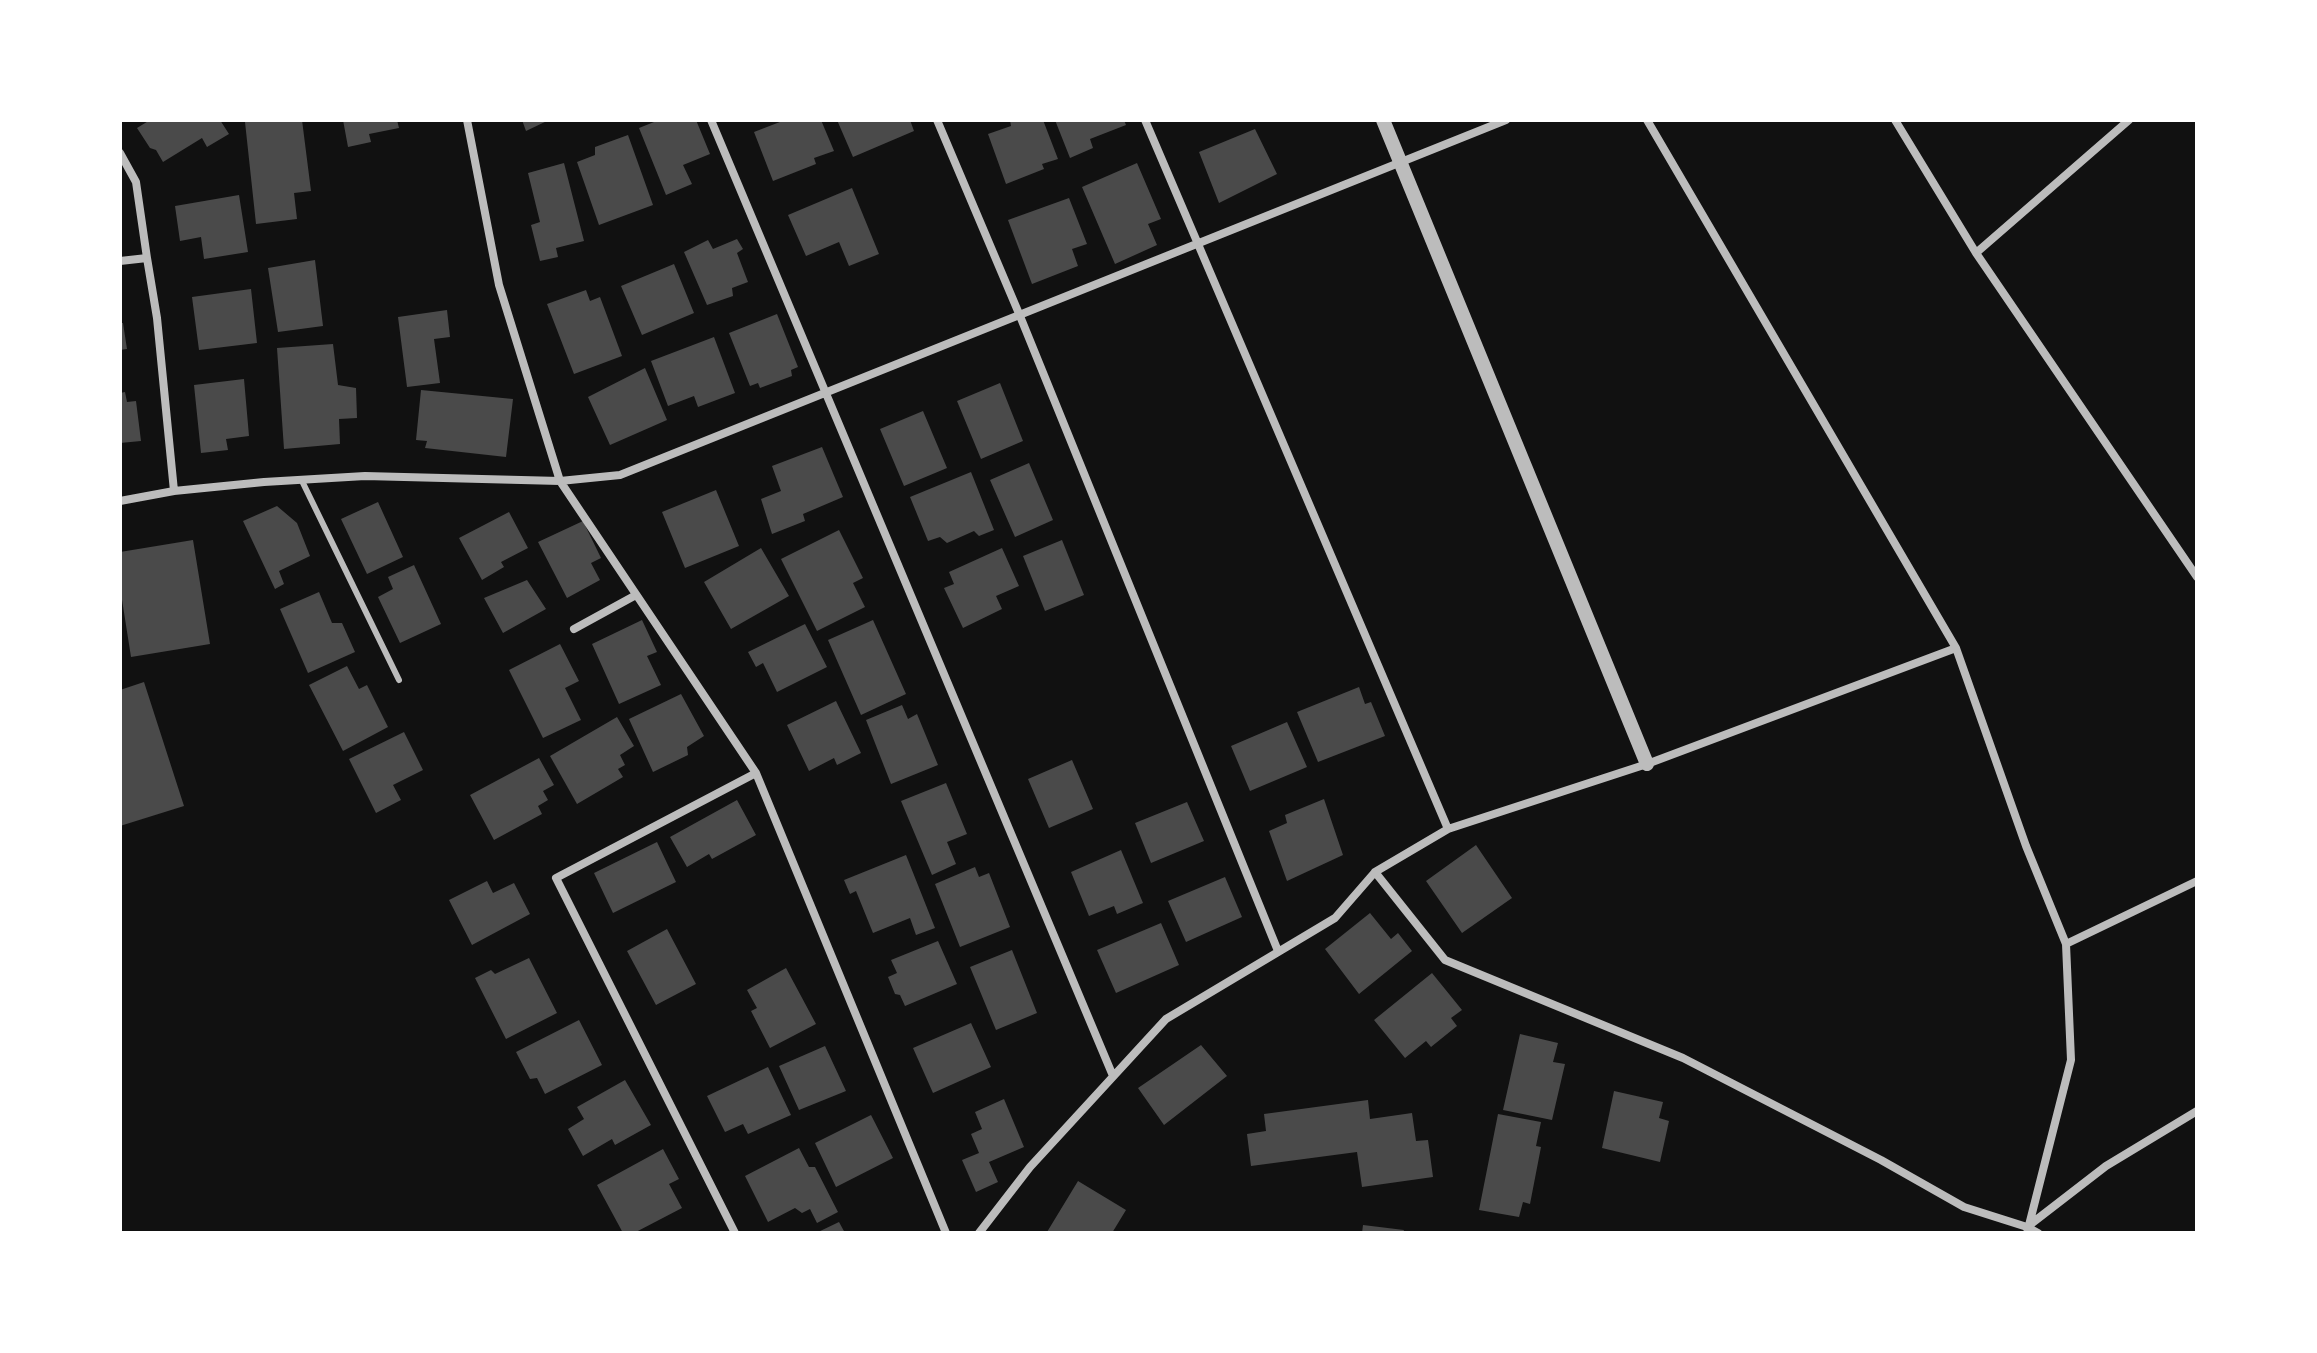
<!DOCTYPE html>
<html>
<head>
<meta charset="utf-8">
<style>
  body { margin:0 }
  #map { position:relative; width:2317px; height:1353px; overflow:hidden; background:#111; font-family:Signika,sans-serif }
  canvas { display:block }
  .frame { position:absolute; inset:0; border:122px solid #fff; pointer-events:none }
</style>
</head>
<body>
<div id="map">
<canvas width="2317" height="1353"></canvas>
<div class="frame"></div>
</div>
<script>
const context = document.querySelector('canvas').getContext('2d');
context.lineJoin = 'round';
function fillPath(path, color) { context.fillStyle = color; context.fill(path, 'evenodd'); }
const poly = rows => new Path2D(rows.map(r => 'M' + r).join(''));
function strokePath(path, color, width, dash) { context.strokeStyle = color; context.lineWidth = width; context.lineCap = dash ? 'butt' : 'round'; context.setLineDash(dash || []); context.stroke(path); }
const building = poly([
  [150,120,220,120,229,134,207,147,202,138,163,162,156,150,150,148,137,128],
  [260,120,302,120,311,191,294,193,297,219,256,224,245,122],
  [343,120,397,120,399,128,369,134,371,142,348,147],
  [522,120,549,120,526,131],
  [659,120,696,120,710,154,683,165,692,184,666,195,639,128],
  [785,120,821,120,834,151,814,158,816,164,773,181,754,132],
  [837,120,910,120,914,131,853,157],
  [1010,120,1043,120,1058,159,1042,164,1044,169,1006,184,988,134,1011,126],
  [1055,120,1124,120,1126,125,1090,139,1093,148,1070,158],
  [1255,129,1277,174,1219,203,1199,152],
  [628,135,653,205,599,225,577,162,595,155,595,147],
  [564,163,584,241,556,248,558,257,540,261,531,225,540,222,528,173],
  [1137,163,1161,219,1148,224,1157,245,1115,264,1082,187],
  [852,188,879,254,849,266,839,242,806,256,788,215],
  [239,195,248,252,204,259,201,237,180,241,175,206],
  [1069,198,1087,244,1072,249,1078,266,1032,284,1008,220],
  [737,239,743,249,737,253,748,282,732,288,733,296,707,305,684,252,708,240,713,249],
  [315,260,323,326,278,332,268,268],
  [674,264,694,313,642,335,621,286],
  [251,289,257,343,199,350,192,297],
  [586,290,590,301,600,297,622,356,574,374,547,304],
  [447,310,450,337,434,339,440,383,407,387,398,317],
  [777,314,798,367,791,370,792,376,760,388,758,383,750,386,729,333],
  [120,323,123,323,127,349,120,350],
  [714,337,735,393,698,407,694,396,668,406,651,361],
  [333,344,338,385,356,388,357,418,339,419,340,444,284,449,277,348],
  [645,368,667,420,610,445,588,397],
  [244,379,249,436,226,439,228,450,201,453,194,385],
  [1000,383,1023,441,981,459,957,401],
  [421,390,513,399,506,457,425,448,427,441,416,440],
  [125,392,127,402,136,401,141,441,120,443,120,393],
  [923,411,947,468,904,486,880,429],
  [822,447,843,497,803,514,805,521,772,534,761,499,781,491,772,466],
  [1029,463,1053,520,1015,537,990,480],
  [971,472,994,530,979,536,974,531,947,543,940,537,928,541,910,497],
  [716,490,739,546,685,568,662,512],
  [378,502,403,557,367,574,341,519],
  [277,506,297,523,310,556,279,571,284,584,275,589,243,521],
  [509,512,528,548,501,562,504,567,482,580,459,538],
  [583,521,601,558,591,563,600,580,567,598,538,542],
  [839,530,863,578,853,583,865,607,817,631,781,559],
  [193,540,210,644,131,657,120,587,120,552],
  [1062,540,1084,595,1045,611,1023,556],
  [761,548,789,596,731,629,704,582],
  [1002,548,1019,586,996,596,1002,609,963,628,944,588,954,584,949,572],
  [414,565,441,624,400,643,378,597,393,589,388,577],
  [527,580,546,609,503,633,484,598],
  [319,592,332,623,342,623,355,652,308,673,280,609],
  [642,620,657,652,647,656,661,685,619,704,592,644],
  [873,620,906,694,861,715,828,640],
  [805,624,827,667,777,692,763,663,756,667,748,652],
  [560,644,579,681,565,688,581,720,543,738,509,670],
  [347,666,359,689,367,685,388,727,343,751,309,685],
  [144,682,184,806,120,826,120,690],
  [1359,687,1365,704,1371,702,1385,736,1318,762,1297,712],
  [681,694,704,736,687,747,688,755,653,772,629,719],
  [836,701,861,753,837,765,834,758,809,771,787,725],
  [902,705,908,719,917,714,938,765,891,784,866,720],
  [617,717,634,746,620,755,625,765,618,769,623,777,577,804,550,756],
  [1287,722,1307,767,1250,791,1231,746],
  [404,732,423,770,393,785,401,800,376,813,349,759],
  [539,758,554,785,543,791,548,800,538,806,542,814,494,840,470,795],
  [1072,760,1093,809,1049,828,1028,779],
  [946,783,967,834,947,842,956,864,932,875,901,801],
  [1324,799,1343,855,1287,881,1269,831,1287,823,1285,815],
  [737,800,756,835,712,859,709,854,687,867,670,837],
  [1187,802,1204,841,1151,863,1135,823],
  [657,842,676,882,613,913,594,873],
  [1476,845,1512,898,1462,933,1426,881],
  [1121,850,1143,903,1117,914,1114,906,1089,916,1071,872],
  [906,855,935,928,916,935,910,918,873,933,856,891,850,894,844,880],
  [975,867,979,877,989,873,1010,927,960,947,935,884],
  [1225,877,1242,917,1186,942,1168,901],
  [487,881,493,893,514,883,530,914,472,945,449,900],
  [1370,913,1391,939,1398,933,1412,951,1359,994,1325,949],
  [1161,923,1179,965,1116,993,1097,950],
  [667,929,696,984,656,1005,627,951],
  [938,941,957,984,905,1006,900,995,895,994,888,977,897,973,891,960],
  [1012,950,1037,1013,996,1030,970,967],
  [529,958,557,1013,506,1039,475,978,491,970,495,974],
  [786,968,816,1024,770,1048,751,1011,757,1008,747,990],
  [1432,973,1462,1010,1451,1018,1457,1026,1431,1047,1426,1041,1405,1058,1374,1020],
  [579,1020,602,1065,545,1094,537,1078,530,1079,516,1052],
  [971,1023,991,1067,933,1093,913,1048],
  [1520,1034,1558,1043,1553,1062,1565,1064,1552,1120,1503,1110],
  [1201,1045,1227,1076,1164,1125,1138,1088],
  [825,1046,846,1091,799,1110,779,1066],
  [768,1067,791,1115,748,1134,743,1124,725,1132,707,1096],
  [625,1080,651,1125,615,1145,612,1139,583,1156,568,1129,584,1119,577,1107],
  [1614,1091,1663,1102,1659,1118,1669,1121,1660,1162,1602,1148],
  [1004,1099,1024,1147,989,1162,998,1182,976,1192,962,1160,979,1153,971,1134,982,1129,975,1112],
  [1368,1100,1370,1119,1412,1113,1416,1141,1428,1140,1433,1177,1362,1187,1357,1152,1251,1166,1247,1134,1266,1131,1264,1114],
  [1498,1114,1541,1122,1536,1146,1541,1147,1530,1204,1523,1202,1519,1217,1479,1210],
  [871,1115,893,1158,836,1187,815,1143],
  [799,1148,809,1167,815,1167,838,1212,817,1223,810,1209,802,1213,795,1208,768,1222,745,1176],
  [663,1149,679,1179,669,1184,682,1208,634,1233,623,1233,597,1185],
  [1078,1181,1126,1210,1112,1233,1047,1232],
  [839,1222,845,1233,816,1233],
  [1363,1225,1404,1230,1403,1233,1362,1233]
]);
const service = poly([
  [302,481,399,680]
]);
const minor = poly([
  [467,120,499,285,560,481,756,773,946,1233],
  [711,120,1113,1076],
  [937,120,1020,316,1278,951],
  [1145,120,1448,829],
  [1647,120,1956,648],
  [1895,120,1976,253,2197,577],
  [120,153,136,182,147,258],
  [1976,253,2129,120],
  [120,261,147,258,157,318,174,491],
  [120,501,174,491,264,482,365,476,560,481,620,475,1506,120],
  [574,629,636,595],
  [1375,872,1445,960,1683,1058,1881,1160,1964,1207,2027,1227,2038,1233],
  [2066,944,2197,881],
  [2027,1227,2106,1166,2197,1111],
  [735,1233,556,878,756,773],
  [979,1233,1030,1167,1166,1019,1335,918,1375,872,1448,829,1647,764,1956,648,2026,846,2066,944,2071,1060,2027,1233]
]);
const tertiary = poly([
  [1383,120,1647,764]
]);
fillPath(building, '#4a4a4a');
strokePath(service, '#bcbcbc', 6);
strokePath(minor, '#bcbcbc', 8);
strokePath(tertiary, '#bcbcbc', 14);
</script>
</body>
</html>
